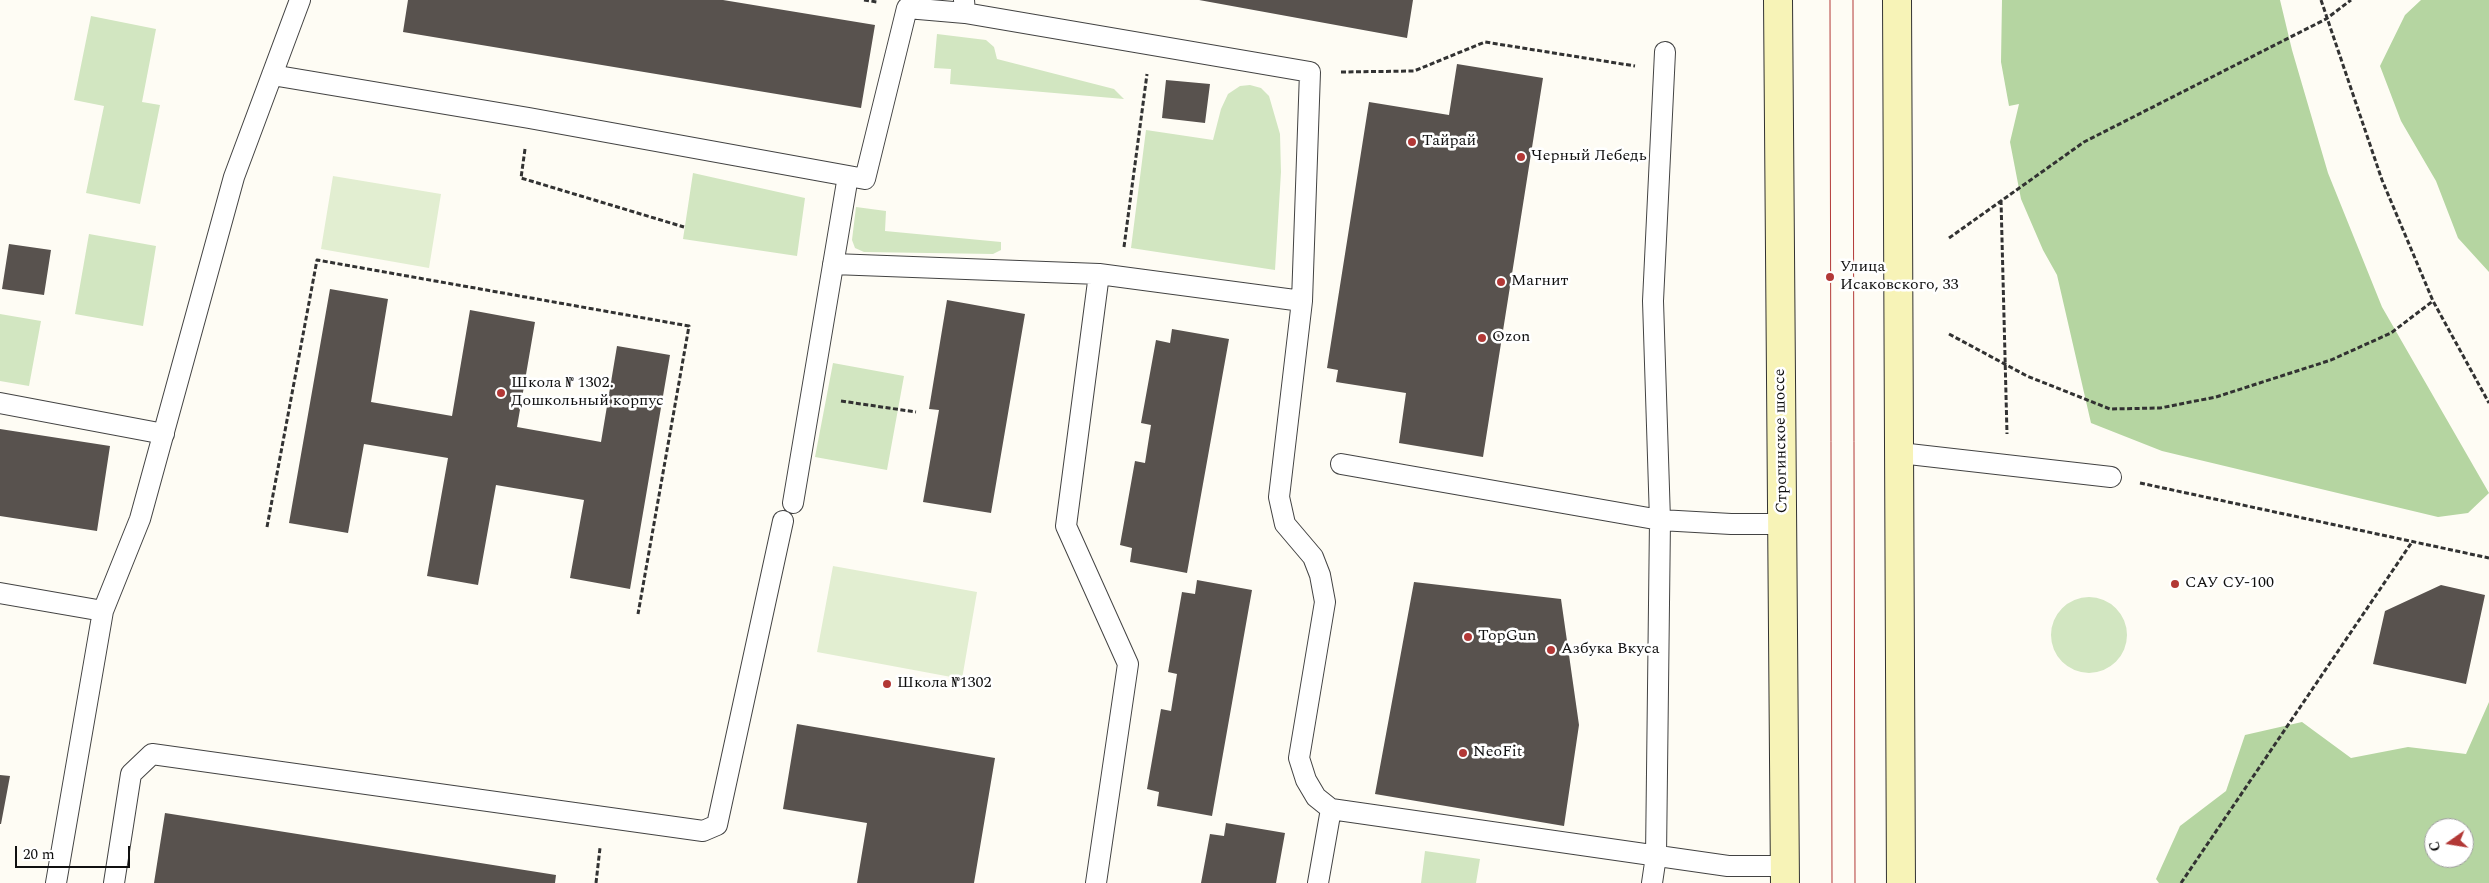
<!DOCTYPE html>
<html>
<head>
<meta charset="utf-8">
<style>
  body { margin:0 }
  #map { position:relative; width:2489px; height:883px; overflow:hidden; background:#fefcf4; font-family:Spectral,serif }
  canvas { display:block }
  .north { position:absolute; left:2424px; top:818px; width:50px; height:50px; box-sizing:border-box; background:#fff; border:1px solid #9f9f9f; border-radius:50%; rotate:257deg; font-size:14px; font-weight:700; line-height:20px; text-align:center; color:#101010 }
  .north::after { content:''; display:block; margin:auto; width:18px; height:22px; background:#b23836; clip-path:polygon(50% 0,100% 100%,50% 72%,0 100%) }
  .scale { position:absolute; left:15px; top:846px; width:115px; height:22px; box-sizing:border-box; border:2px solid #101010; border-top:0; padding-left:6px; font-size:15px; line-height:18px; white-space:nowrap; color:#101010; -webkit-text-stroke:4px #fff; paint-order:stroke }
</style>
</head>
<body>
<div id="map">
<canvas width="2489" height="883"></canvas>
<div class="north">С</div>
<div class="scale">20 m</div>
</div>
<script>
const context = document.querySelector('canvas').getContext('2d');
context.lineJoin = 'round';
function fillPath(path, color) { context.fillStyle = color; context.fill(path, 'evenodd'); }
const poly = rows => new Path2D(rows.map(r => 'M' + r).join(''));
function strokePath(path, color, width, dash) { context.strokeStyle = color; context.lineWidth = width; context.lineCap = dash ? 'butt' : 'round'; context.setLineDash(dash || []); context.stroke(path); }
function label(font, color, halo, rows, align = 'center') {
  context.font = font + ' Spectral,serif'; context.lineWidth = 5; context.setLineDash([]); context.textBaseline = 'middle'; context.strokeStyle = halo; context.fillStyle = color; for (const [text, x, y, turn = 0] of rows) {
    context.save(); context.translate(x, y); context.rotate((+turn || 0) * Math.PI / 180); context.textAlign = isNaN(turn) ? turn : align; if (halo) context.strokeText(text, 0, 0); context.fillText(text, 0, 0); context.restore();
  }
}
const green = poly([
  [91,16,156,29,142,102,160,105,140,204,86,193,104,106,74,100],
  [937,34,986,40,994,47,997,59,1114,89,1124,99,950,84,951,69,934,68],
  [1250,85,1261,88,1269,96,1280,134,1281,172,1275,270,1131,248,1146,130,1213,140,1221,109,1228,94,1240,86],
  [693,173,805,198,797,256,683,239],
  [856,207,886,211,885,231,1001,242,1001,250,993,254,864,252,855,248,852,240],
  [89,234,156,246,143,326,75,314],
  [0,314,41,321,29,386,0,381],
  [833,363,904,376,887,470,815,457],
  '2051 635a38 38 0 1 1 76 0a38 38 0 1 1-76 0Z',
  [1425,851,1480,859,1476,883,1421,883]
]);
const forest = poly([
  [2002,0,2280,0,2292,50,2328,173,2382,307,2489,493,2468,513,2438,517,2162,451,2091,423,2057,275,2043,250,2021,199,2010,142,2019,104,2009,106,2001,62],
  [2421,0,2489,0,2489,272,2458,238,2436,181,2401,121,2380,66,2405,15],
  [2489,702,2489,883,2159,883,2156,879,2180,826,2226,791,2245,735,2302,722,2351,758,2408,747,2466,754],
  [2434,828,2464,828,2464,858,2434,858]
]);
const pitch = poly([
  [333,176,441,194,429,268,321,249],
  [833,566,977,592,962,679,817,652]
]);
const building = poly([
  [408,0,723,0,875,25,861,108,403,32],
  [1199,0,1413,0,1407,38],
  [1457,64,1543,78,1483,457,1399,443,1406,393,1336,382,1338,370,1327,368,1369,102,1449,115],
  [1166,80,1210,84,1205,123,1162,118],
  [9,244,51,250,44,295,2,289],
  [330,289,388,299,371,402,452,416,470,310,535,322,517,427,601,442,617,346,670,355,630,589,570,578,584,500,496,485,478,585,427,576,448,458,364,444,348,533,289,523],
  [947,300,1025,314,991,513,923,502,939,410,929,409],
  [1172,329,1229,339,1187,573,1130,562,1132,548,1120,545,1135,461,1145,463,1151,425,1141,423,1156,340,1170,343],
  [0,429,110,446,97,531,0,516],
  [1197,580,1252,590,1212,816,1157,806,1159,792,1147,789,1161,709,1171,711,1177,674,1168,672,1182,592,1195,594],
  [1414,582,1561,599,1579,725,1564,826,1375,794],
  [2441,585,2485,595,2466,684,2373,664,2385,611],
  [797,724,995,758,974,883,857,883,867,823,783,809],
  [0,775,10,776,1,824,0,824],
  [165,813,556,875,555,883,154,883],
  [1226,823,1285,833,1276,883,1201,883,1210,834,1224,836]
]);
const path = poly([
  [864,0,877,2],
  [2321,0,2382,180,2433,301,2489,403],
  [1341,72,1414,71,1485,42,1635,66],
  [525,149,521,178,684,227],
  [2001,200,2007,434],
  [1949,238,2084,142,2326,19,2351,0],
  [1124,247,1147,74],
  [1949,334,2027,376,2110,409,2160,408,2216,397,2331,360,2391,333,2433,301],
  [841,401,916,412],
  [2140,483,2489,558],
  [267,527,317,260,689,326,638,614],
  [596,883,600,848],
  [2181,883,2412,542]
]);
const lane = poly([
  [964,0,965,13,1310,72,1302,301,1279,497,1285,524,1313,557,1320,575,1325,602,1299,758,1306,780,1316,797,1331,809,1728,866,1784,866],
  [272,75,529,118,865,179,907,8,965,13],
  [833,264,1099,274,1066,526,1128,664,1096,883],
  [1099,274,1302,301],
  [0,403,164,434],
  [1900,453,2111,477],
  [1341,464,1660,520,1731,524,1783,524],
  [793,503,848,176],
  [0,593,103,611],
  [56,883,103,611,140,519,234,177,300,0],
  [114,883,131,774,152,754,703,831,717,825,783,521],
  [1318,883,1331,809],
  [1652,883,1656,856,1660,520,1653,301,1665,52]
]);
const secondary = poly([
  [1778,0,1785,883],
  [1897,0,1901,883]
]);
const tram = poly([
  [1830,0,1832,883],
  [1853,0,1855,883]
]);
const markers = [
  [1412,142,5,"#b23836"],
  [1521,157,5,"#b23836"],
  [1830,277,5,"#b23836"],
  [1501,282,5,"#b23836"],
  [1482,338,5,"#b23836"],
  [501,393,5,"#b23836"],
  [2175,584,5,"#b23836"],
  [1468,637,5,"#b23836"],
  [1551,650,5,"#b23836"],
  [887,684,5,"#b23836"],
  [1463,753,5,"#b23836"]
];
const poiNames = [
  ["Тайрай",1422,142],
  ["Черный Лебедь",1531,157],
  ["Улица",1840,268],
  ["Исаковского, 33",1840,286],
  ["Магнит",1511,282],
  ["Ozon",1492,338],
  ["Школа № 1302.",511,384],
  ["Дошкольный корпус",511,402],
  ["САУ СУ-100",2185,584],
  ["TopGun",1478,637],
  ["Азбука Вкуса",1561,650],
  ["Школа №1302",897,684],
  ["NeoFit",1473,753]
];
const streetNames = [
  ["Строгинское шоссе",1782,441,-91]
];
fillPath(green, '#d2e6c1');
fillPath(forest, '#b5d5a1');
fillPath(pitch, '#e2eed1');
fillPath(building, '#58524e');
strokePath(lane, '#434343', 22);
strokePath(secondary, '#323232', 30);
strokePath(path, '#323232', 3, [5, 2.5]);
strokePath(lane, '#fff', 20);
strokePath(secondary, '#f7f3b7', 28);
strokePath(tram, '#b23836', 1);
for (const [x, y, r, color] of markers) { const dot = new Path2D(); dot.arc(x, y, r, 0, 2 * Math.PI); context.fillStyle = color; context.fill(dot); strokePath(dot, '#fff', 2); }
label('16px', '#101010', '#fff', poiNames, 'left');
label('16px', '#101010', '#fff', streetNames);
</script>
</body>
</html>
